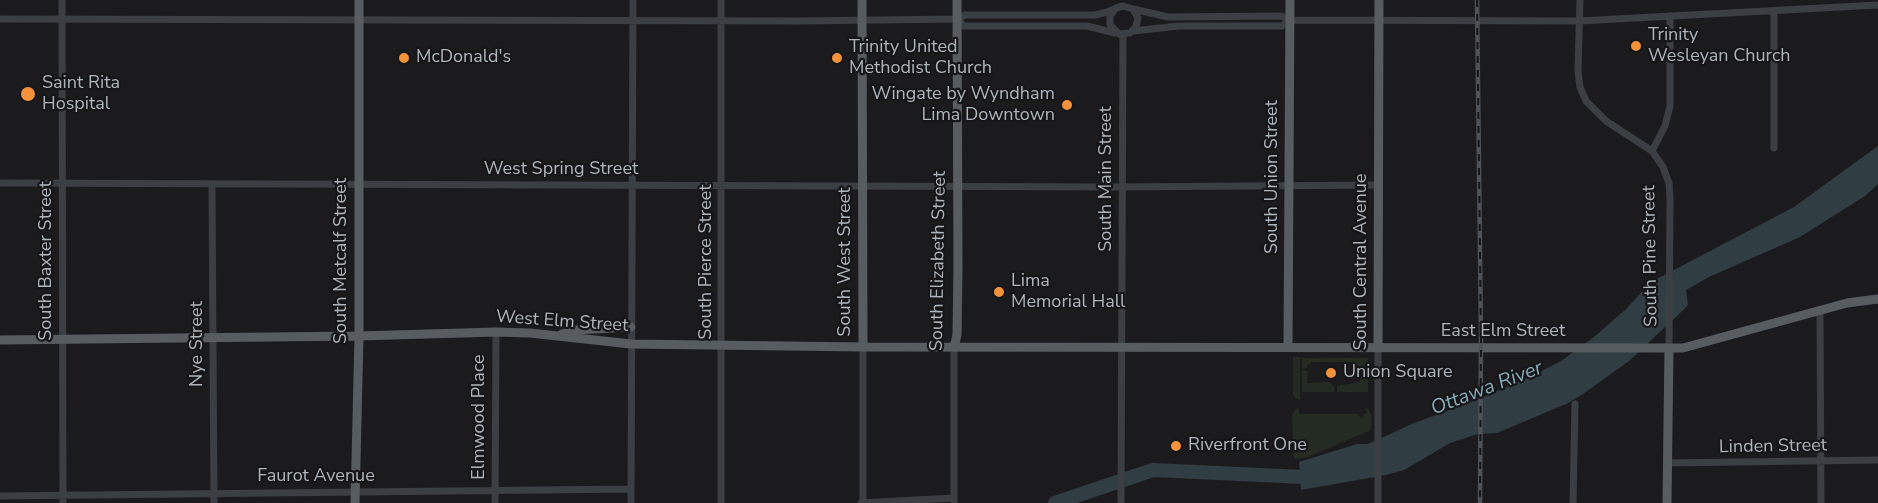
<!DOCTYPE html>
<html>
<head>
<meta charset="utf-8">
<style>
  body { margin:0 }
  canvas { display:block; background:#1b1b1d }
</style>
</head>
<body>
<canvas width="1878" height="503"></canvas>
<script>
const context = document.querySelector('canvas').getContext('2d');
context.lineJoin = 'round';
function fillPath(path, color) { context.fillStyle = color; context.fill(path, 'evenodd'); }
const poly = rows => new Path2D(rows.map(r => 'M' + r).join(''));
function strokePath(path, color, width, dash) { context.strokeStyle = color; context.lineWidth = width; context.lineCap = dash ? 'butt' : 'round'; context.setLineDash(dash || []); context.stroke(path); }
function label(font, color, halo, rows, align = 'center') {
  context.font = font + ' "Nunito Sans",sans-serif'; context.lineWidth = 4.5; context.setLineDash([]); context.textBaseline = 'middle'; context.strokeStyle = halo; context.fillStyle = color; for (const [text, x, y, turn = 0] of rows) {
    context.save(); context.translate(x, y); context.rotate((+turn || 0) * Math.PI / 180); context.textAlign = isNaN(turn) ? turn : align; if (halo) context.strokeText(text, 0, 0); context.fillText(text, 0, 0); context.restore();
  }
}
const green = poly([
  [1293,357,1300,357,1300,400,1295,398,1293,394],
  [1302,358,1368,358,1368,376,1358,374,1358,371,1355,371,1355,362,1311,362,1311,364,1307,365,1307,368,1302,369],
  [1302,370,1308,371,1307,383,1329,382,1334,386,1334,392,1302,392],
  [1360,377,1368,377,1368,392,1337,392,1337,386,1360,382],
  [1296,408,1299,409,1299,414,1358,414,1361,417,1367,412,1364,409,1368,408,1372,417,1371,430,1308,457,1294,459,1292,415]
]);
const water = poly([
  [1878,146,1878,184,1865,196,1800,237,1709,277,1686,290,1688,305,1678,315,1629,361,1583,394,1566,404,1497,433,1478,434,1450,443,1404,470,1386,475,1301,490,1299,462,1357,444,1368,444,1412,424,1476,400,1530,377,1561,361,1594,337,1626,309,1651,282,1794,207]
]);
const river = poly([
  [1055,503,1153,470,1304,477,1318,472]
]);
const minor = poly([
  [62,0,63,503],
  [1580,0,1578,71,1580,87,1586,101,1606,121,1652,151,1663,167,1669,183,1670,198,1669,348],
  [1133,9,1168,17,1281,16,1290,20,1579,21,1878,5],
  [0,19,799,21,957,19,965,15,1095,15,1107,12,1119,7,1123,6,1133,9,1138,18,1136,27,1130,33,1119,34,1110,25,1110,16,1116,8],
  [957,19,964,26,1087,26,1115,33],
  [1133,31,1179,26,1282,26,1290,20],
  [1774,148,1774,11],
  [1652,151,1665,126,1670,106,1670,16],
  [0,183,1114,187,1379,185],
  [212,185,214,503],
  [1820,310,1821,503],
  [863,347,863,503],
  [954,347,954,503],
  [1378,348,1378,503],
  [1667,463,1878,460],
  [0,496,631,489],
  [495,503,496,332],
  [631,503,633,0],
  [721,503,721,0],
  [861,503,954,498],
  [1121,503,1123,35],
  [1573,503,1575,404]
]);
const major = poly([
  [862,0,863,347],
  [562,334,575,330,631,327],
  [0,340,359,336,496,332,530,333,631,344,863,347,1669,348,1683,348,1847,303,1878,299],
  [954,347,957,335,958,267,957,0],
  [1288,347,1290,0],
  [1378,348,1379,0],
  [355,503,359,336,359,0],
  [1667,503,1669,348]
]);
const rail = poly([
  [1477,0,1481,336,1480,503]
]);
const markers = [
  [1636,46,6,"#f4913b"],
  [404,58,6,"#f4913b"],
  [837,58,6,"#f4913b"],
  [28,94,8,"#f4913b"],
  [1067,105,6,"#f4913b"],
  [999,292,6,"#f4913b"],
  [1331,373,6,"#f4913b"],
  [1176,446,6,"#f4913b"]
];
const poiNames = [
  ["Trinity",1648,36],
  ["Wesleyan Church",1648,57],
  ["Trinity United",849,48],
  ["Methodist Church",849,69],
  ["McDonald's",416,58],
  ["Saint Rita",42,84],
  ["Hospital",42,105],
  ["Wingate by Wyndham",1055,95,"right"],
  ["Lima Downtown",1055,116,"right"],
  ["Lima",1011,282],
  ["Memorial Hall",1011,303],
  ["Union Square",1343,373],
  ["Riverfront One",1188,446]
];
const streetNames = [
  ["West Spring Street",561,170],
  ["South Union Street",1273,177,-90],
  ["South Main Street",1107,179,-90],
  ["South Pine Street",1651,256,-91],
  ["South Baxter Street",47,261,-90],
  ["South Metcalf Street",342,261,-90],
  ["South Elizabeth Street",939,261,-89],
  ["South Pierce Street",707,262,-90],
  ["South West Street",846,262,-90],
  ["South Central Avenue",1362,262,-90],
  ["West Elm Street",562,322,4],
  ["East Elm Street",1503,332],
  ["Nye Street",198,344,-90],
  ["Elmwood Place",480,417,-90],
  ["Linden Street",1773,447,-1],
  ["Faurot Avenue",316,477]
];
const waterNames = [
  ["Ottawa River",1487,389,-21]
];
fillPath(green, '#232b22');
fillPath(water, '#303d42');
strokePath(river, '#303d42', 14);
strokePath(minor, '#3b3e42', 7);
strokePath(major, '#575c61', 9);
strokePath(rail, '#4e5257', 4.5);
strokePath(rail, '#161618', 2, [7]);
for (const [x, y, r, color] of markers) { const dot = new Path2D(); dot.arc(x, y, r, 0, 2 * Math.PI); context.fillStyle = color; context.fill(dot); strokePath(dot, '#161618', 2); }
label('18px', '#adb5bc', '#161618', poiNames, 'left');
label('18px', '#adb5bc', '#161618', streetNames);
label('italic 20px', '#85aab7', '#161618', waterNames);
</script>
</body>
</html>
